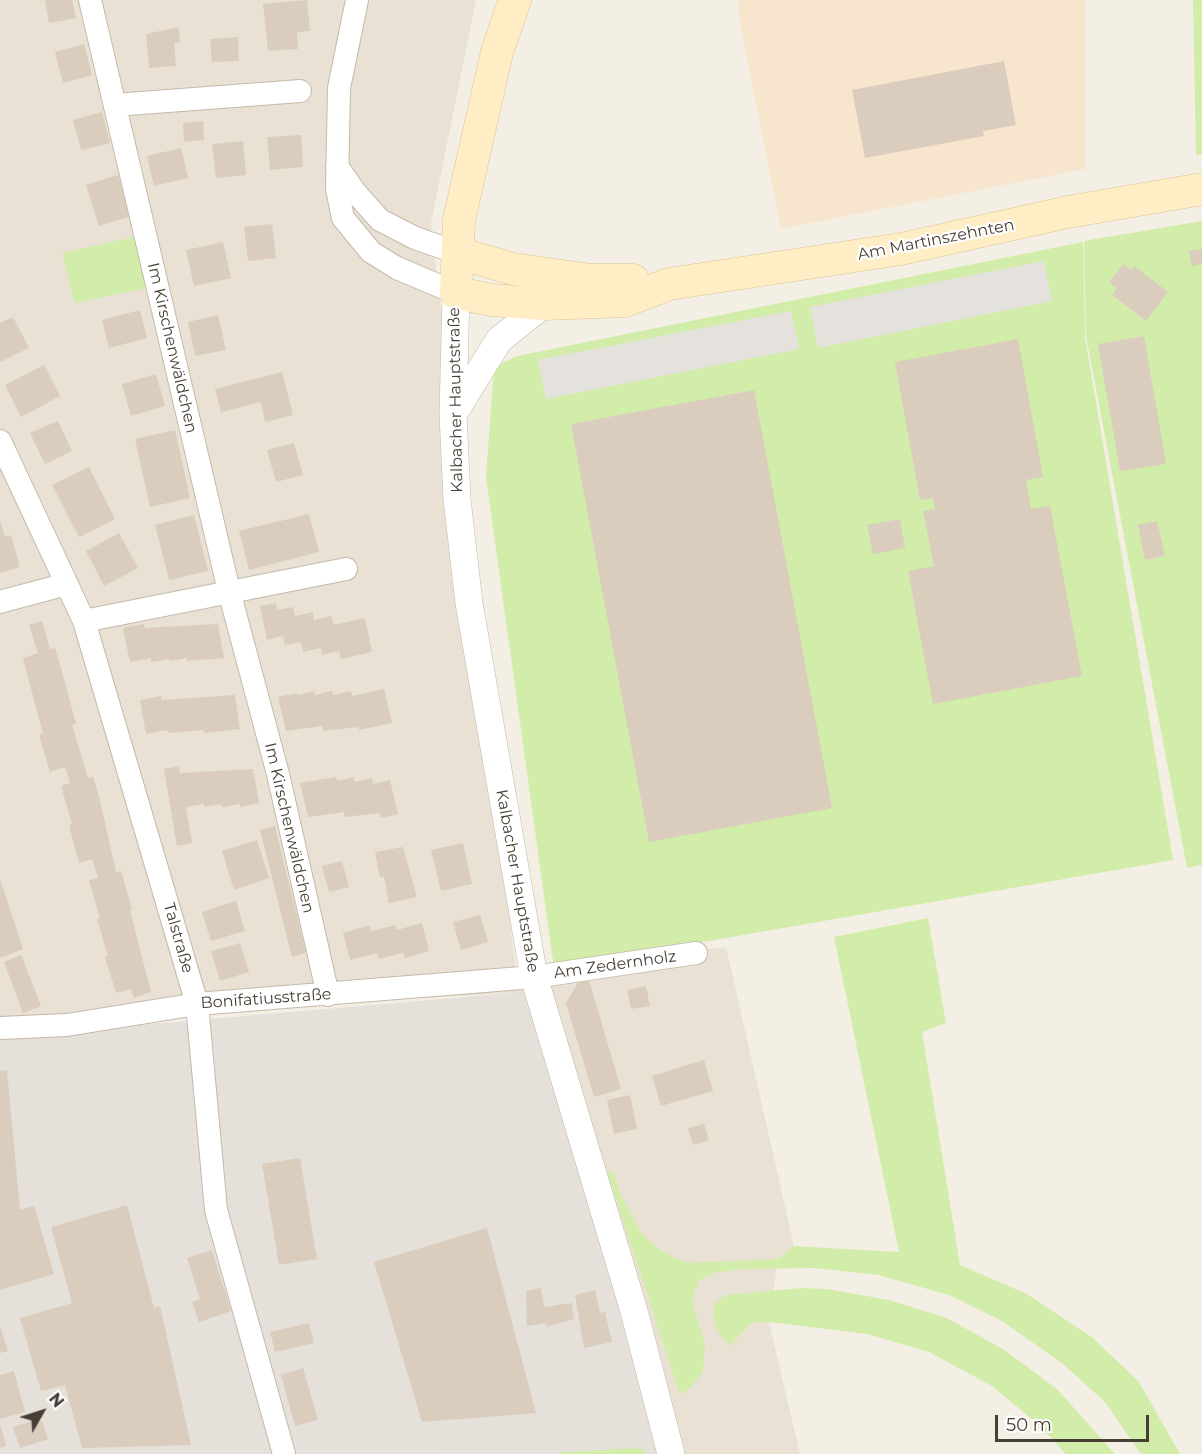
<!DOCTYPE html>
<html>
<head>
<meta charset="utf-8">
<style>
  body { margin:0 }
  #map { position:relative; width:1202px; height:1454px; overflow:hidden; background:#f4efe5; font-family:Montserrat,sans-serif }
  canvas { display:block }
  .north { position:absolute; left:12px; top:1382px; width:60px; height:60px; -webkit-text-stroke:4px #fff; paint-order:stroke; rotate:51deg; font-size:16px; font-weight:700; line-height:24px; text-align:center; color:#473f34 }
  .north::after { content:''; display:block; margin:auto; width:21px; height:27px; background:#473f34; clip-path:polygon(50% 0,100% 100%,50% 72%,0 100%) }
  .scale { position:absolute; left:995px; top:1415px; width:154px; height:27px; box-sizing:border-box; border:3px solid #473f34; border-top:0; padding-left:8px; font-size:18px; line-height:21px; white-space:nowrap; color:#473f34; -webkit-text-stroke:4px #fff; paint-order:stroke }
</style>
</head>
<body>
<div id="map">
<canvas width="1202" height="1454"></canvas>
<div class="north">N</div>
<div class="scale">50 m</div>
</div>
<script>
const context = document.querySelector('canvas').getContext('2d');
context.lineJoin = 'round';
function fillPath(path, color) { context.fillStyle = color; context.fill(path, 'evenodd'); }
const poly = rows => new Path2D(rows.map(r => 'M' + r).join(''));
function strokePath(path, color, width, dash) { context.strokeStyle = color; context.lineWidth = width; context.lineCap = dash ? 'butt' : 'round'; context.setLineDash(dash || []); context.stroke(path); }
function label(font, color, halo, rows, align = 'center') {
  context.font = font + ' Montserrat,sans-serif'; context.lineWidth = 4.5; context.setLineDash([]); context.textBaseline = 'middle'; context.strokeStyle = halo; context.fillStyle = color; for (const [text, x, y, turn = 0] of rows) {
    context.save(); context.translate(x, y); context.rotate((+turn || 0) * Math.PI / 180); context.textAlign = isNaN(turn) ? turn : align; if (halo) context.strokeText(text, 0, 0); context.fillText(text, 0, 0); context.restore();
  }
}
const residential = poly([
  [0,0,476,0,431,223,516,975,726,947,794,1246,778,1259,769,1322,800,1454,671,1454,523,992,0,1023]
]);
const commercial = poly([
  [738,0,1085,0,1085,169,781,229,740,25]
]);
const industrial = poly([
  [523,992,664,1421,671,1454,0,1454,0,1037]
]);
const green = poly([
  [1193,0,1202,0,1202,154,1196,155],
  [1202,221,1202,865,1187,868,1086,336,1084,241],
  [134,237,146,288,75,303,62,253],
  [1083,242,1085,337,1173,860,554,968,486,477,494,367,517,356],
  [928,918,946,1023,922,1032,960,1265,1027,1294,1093,1338,1139,1382,1180,1454,1141,1454,1105,1402,1063,1364,1002,1321,949,1295,878,1275,814,1268,742,1269,714,1273,698,1281,692,1302,705,1345,703,1371,693,1385,680,1395,607,1171,614,1173,620,1193,642,1234,661,1251,688,1263,778,1259,794,1246,899,1252,834,937],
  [801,1288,827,1289,889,1300,947,1318,1003,1349,1057,1389,1115,1454,1066,1454,1039,1425,992,1386,929,1352,867,1334,769,1322,752,1322,730,1346,718,1332,713,1316,714,1305,726,1295],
  [642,1448,644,1454,561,1454,560,1452]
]);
const parking = poly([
  [1044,261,1052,301,818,348,810,307],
  [791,311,799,349,546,399,538,360],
  [446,1452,560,1452,561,1454,447,1454]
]);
const building = poly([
  [45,0,72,0,76,18,49,23],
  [307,0,310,31,297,32,298,49,268,51,263,4],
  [179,27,180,42,174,43,176,66,149,68,146,34],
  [238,37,239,61,212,62,210,39],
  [84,44,92,75,63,83,55,52],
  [1004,61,1016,125,983,131,984,136,865,158,852,90],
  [102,112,110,143,81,150,73,120],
  [203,121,204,140,184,142,183,123],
  [301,135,303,167,270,170,267,137],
  [243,141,246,175,216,178,212,144],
  [181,148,188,178,154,186,147,156],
  [118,175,131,216,99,226,86,185],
  [272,224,276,258,248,261,244,227],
  [223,242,231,278,194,286,186,250],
  [1202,249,1202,264,1192,266,1189,251],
  [1123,264,1131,270,1134,266,1168,292,1146,321,1112,295,1117,288,1109,282],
  [140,310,147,338,109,348,102,320],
  [218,315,226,350,195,356,188,322],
  [13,317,29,348,0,362,0,323],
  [1144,336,1166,464,1120,471,1098,344],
  [1018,339,1043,477,1026,480,1031,509,1050,506,1082,676,933,704,908,571,934,566,923,511,935,509,933,498,920,500,895,362],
  [44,365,60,396,21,417,5,385],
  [282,372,293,415,265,422,261,402,221,412,215,389],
  [156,374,165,406,131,416,122,384],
  [754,390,832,808,649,842,571,424],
  [58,421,72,451,45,464,30,433],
  [175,430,190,498,150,507,135,439],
  [294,443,303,475,276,482,267,450],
  [89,467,115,519,79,537,52,485],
  [309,514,319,552,249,570,239,531],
  [194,515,208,571,169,580,155,525],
  [900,519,905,548,873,554,867,525],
  [0,520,5,537,11,535,20,567,0,573],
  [1157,521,1165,556,1145,560,1138,525],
  [119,533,138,568,104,586,86,551],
  [276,603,277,610,293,607,295,616,313,612,314,620,331,616,334,625,365,618,372,652,341,659,339,651,322,655,321,648,303,652,301,642,285,645,283,636,267,640,260,606],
  [42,621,50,649,55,648,66,686,76,724,72,725,88,778,93,777,99,796,116,872,121,871,132,909,130,910,151,992,134,998,131,989,116,993,105,957,108,956,97,919,100,918,89,880,98,878,92,859,79,863,69,825,72,824,61,786,70,783,65,767,50,772,39,735,43,734,23,658,38,653,29,625],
  [144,624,145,628,218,624,224,658,187,661,187,658,169,661,169,659,151,662,151,658,130,662,123,628],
  [384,689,392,723,359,730,359,727,323,731,322,726,286,731,278,697,297,693,297,695,314,691,315,695,332,691,333,695,351,691,352,696],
  [235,695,240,729,204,733,203,730,168,733,167,730,146,734,140,700,161,696,162,700],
  [179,766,180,773,253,769,259,803,240,807,240,804,222,807,221,804,204,807,204,804,186,807,192,843,177,846,164,769],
  [336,777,337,781,354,777,355,782,372,778,373,784,390,780,398,814,381,818,379,813,345,817,344,812,308,817,300,783],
  [275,826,306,953,292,957,260,830],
  [257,840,269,878,234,890,222,851],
  [463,843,472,884,441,891,431,850],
  [403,847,417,897,389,903,384,877,380,877,375,852],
  [342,861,349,887,329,892,322,866],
  [0,879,23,949,0,958],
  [236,901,245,931,211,941,202,912],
  [480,915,488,942,461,950,453,922],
  [422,923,429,951,405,958,403,953,379,959,377,953,350,960,343,933,370,925,371,931,396,925,397,930],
  [240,943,249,972,220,981,211,951],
  [21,955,41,1006,23,1013,4,962],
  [589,980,621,1089,594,1097,566,1003,578,983],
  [646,986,650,1006,631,1009,627,990],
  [704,1060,713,1091,661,1106,652,1076],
  [7,1070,20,1210,34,1206,54,1274,0,1290,0,1071],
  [630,1095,637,1129,614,1134,607,1100],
  [704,1124,709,1140,693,1145,688,1128],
  [300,1158,317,1259,279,1265,262,1164],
  [127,1205,154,1308,160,1306,191,1445,82,1448,65,1385,41,1391,20,1318,72,1303,51,1227],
  [487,1228,536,1413,422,1422,374,1262],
  [212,1250,231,1311,199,1322,192,1302,200,1299,187,1258],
  [541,1288,544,1307,572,1303,574,1319,547,1327,546,1323,527,1326,526,1291],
  [595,1290,600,1313,605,1312,612,1342,584,1348,575,1295],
  [309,1323,314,1343,275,1352,270,1332],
  [0,1326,8,1351,0,1353],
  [303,1368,318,1420,295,1426,281,1375],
  [14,1371,25,1412,0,1419,0,1375],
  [35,1420,36,1423,42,1421,48,1439,20,1448,13,1427],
  [1,1427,6,1446,0,1448,0,1428]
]);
const minor = poly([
  [90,0,229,591,278,774,328,995],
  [357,0,339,88,337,189,343,218,371,252,397,268,456,293],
  [115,105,300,91],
  [337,166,355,192,380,220,415,238,458,253],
  [0,441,84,621,197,1004,216,1210,284,1454],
  [0,602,67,584],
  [84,621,346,569],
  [0,1028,67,1025,197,1004,534,977,696,953]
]);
const tertiary = poly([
  [456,293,453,414,457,499,469,603,534,977,634,1311,671,1454],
  [454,413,499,340,544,304]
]);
const secondary = poly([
  [515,0,497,52,459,220,456,293,492,300,544,304,625,301,669,284,901,249,1068,212,1202,189],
  [458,253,513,269,591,280,633,280]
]);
const streetNames = [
  ["Am Martinszehnten",936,240,-11],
  ["Im Kirschenwäldchen",172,348,77],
  ["Kalbacher Hauptstraße",456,400,-91],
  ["Im Kirschenwäldchen",289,828,77],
  ["Kalbacher Hauptstraße",517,881,80],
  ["Talstraße",178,938,74],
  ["Am Zedernholz",615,965,-8],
  ["Bonifatiusstraße",266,999,-4]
];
fillPath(residential, '#e9e1d3');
fillPath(commercial, '#f8e5ce');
fillPath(industrial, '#e6e0da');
fillPath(green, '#d2ecaa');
fillPath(parking, '#e5e2de');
fillPath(building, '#dacdbd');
strokePath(minor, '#c4b9aa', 24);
strokePath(tertiary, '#c4b9aa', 28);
strokePath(secondary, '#dcc493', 33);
strokePath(minor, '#fff', 22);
strokePath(tertiary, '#fff', 27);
strokePath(secondary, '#ffeec5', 32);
label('16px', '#473f34', '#fff', streetNames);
</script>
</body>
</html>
